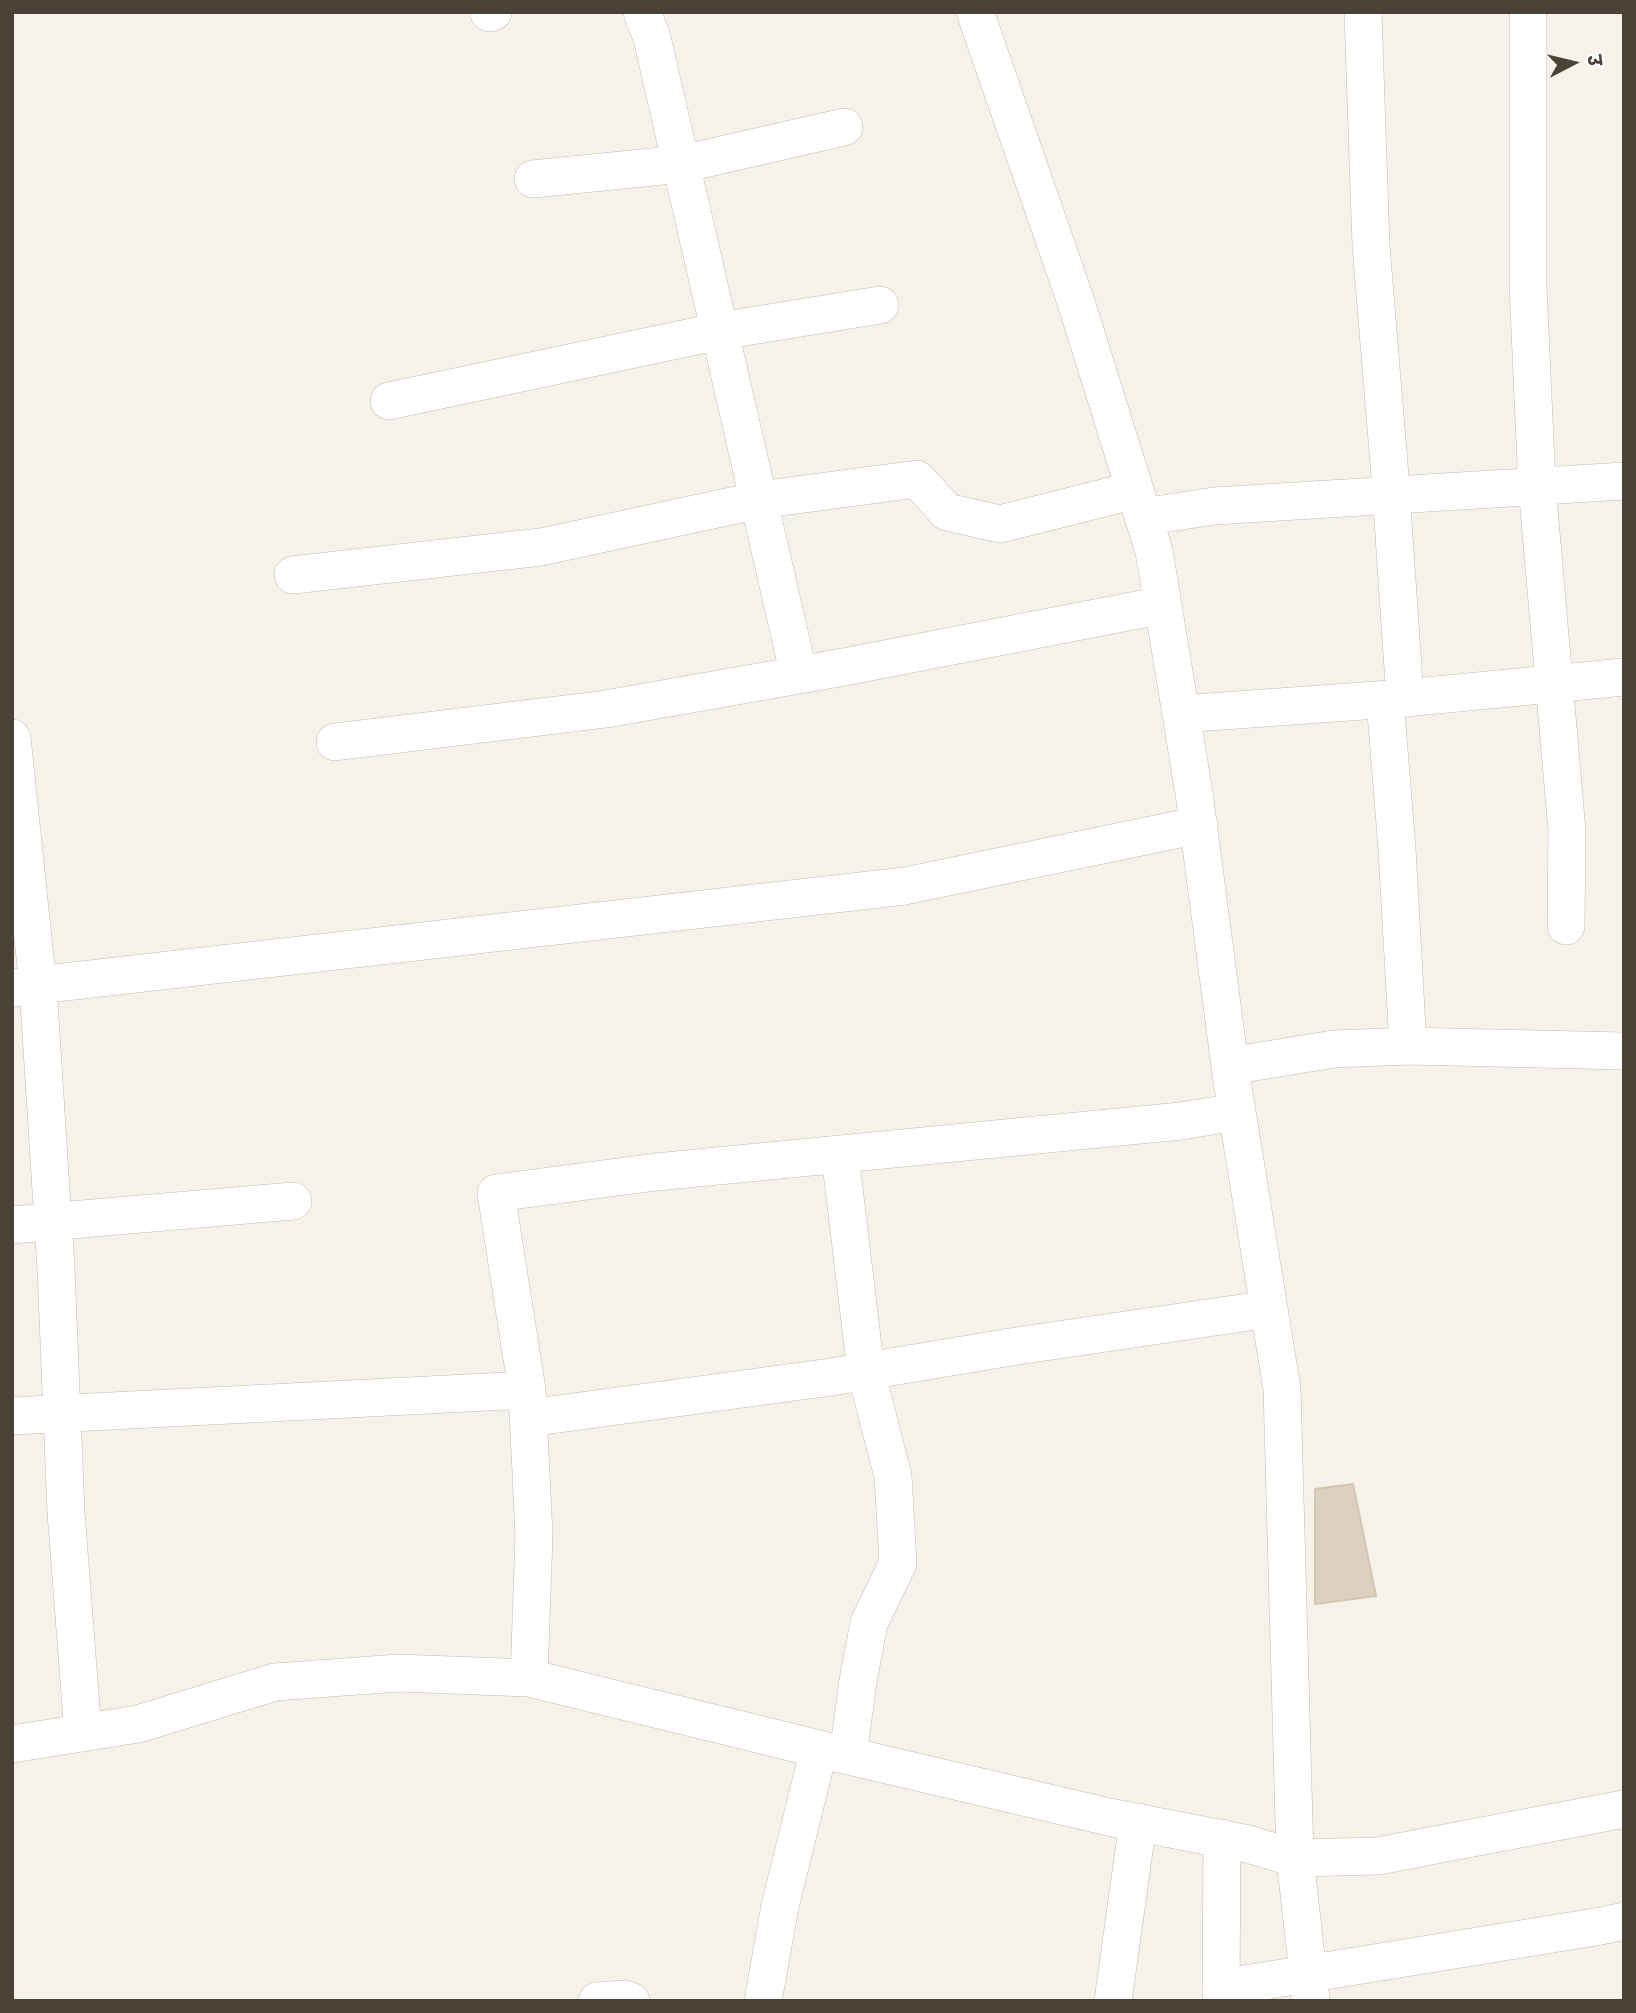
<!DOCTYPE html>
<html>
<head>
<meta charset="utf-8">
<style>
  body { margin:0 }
  #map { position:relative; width:1636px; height:2013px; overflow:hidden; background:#f6f2ea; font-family:Poppins,"Noto Sans Devanagari",sans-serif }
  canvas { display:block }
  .frame { position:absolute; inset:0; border:14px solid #4b4237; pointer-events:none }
  .north { position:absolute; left:1538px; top:28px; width:70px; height:70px; -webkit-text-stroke:5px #fff; paint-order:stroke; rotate:83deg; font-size:19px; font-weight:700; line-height:28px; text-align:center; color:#4b4237 }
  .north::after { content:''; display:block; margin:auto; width:24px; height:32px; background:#4b4237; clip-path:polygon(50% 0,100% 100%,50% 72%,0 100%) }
</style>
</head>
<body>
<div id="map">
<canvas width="1636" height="2013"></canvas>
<div class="frame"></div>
<div class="north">उ</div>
</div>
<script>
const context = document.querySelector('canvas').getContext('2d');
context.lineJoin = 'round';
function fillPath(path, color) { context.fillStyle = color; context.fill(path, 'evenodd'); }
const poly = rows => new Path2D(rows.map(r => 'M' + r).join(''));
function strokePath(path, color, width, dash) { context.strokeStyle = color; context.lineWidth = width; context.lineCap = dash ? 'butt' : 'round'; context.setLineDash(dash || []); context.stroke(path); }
const building = poly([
  [1353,1484,1376,1596,1315,1604,1315,1489,1353,1484]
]);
const minor = poly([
  [642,12,652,38,799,675],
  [975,12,1076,302,1154,551,1194,793,1232,1081,1282,1389,1295,1858,1311,2001],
  [1363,12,1371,246,1390,476,1405,698],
  [1528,12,1528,286,1537,486,1567,831,1566,926],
  [489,13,493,12],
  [533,179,682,164,844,127],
  [389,401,720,331,880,305],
  [1143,517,1214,506,1624,481],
  [293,575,541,547,759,500,917,479,947,512,1000,524,1135,490],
  [1385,700,1397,849,1408,1046],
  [1181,714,1405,698,1624,677],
  [12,738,38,986,56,1269,66,1512,83,1733],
  [335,742,606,709,844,667,1163,605],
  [12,988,905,886,1199,825],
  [1230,1066,1334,1049,1408,1046,1624,1051],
  [840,1155,866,1372,893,1476,898,1563,869,1623,858,1681,848,1756],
  [12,1225,293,1201],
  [12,1416,527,1390],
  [529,1418,831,1377,1017,1346,1269,1309],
  [529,1678,534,1535,527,1390,496,1193,656,1172,1181,1121,1237,1112],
  [12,1744,138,1724,275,1682,399,1673,529,1678,819,1749,1109,1817,1248,1844,1295,1858,1378,1856,1624,1809],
  [1221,1988,1601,1926,1624,1921],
  [597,2001,625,1999,631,2001],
  [763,2001,780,1906,819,1749],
  [1113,2001,1138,1822],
  [1221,2001,1222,1838]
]);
fillPath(building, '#dcd0c1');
strokePath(building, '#d4c5b1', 2);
strokePath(minor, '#c3b9ac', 38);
strokePath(minor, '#fff', 37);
</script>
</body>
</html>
